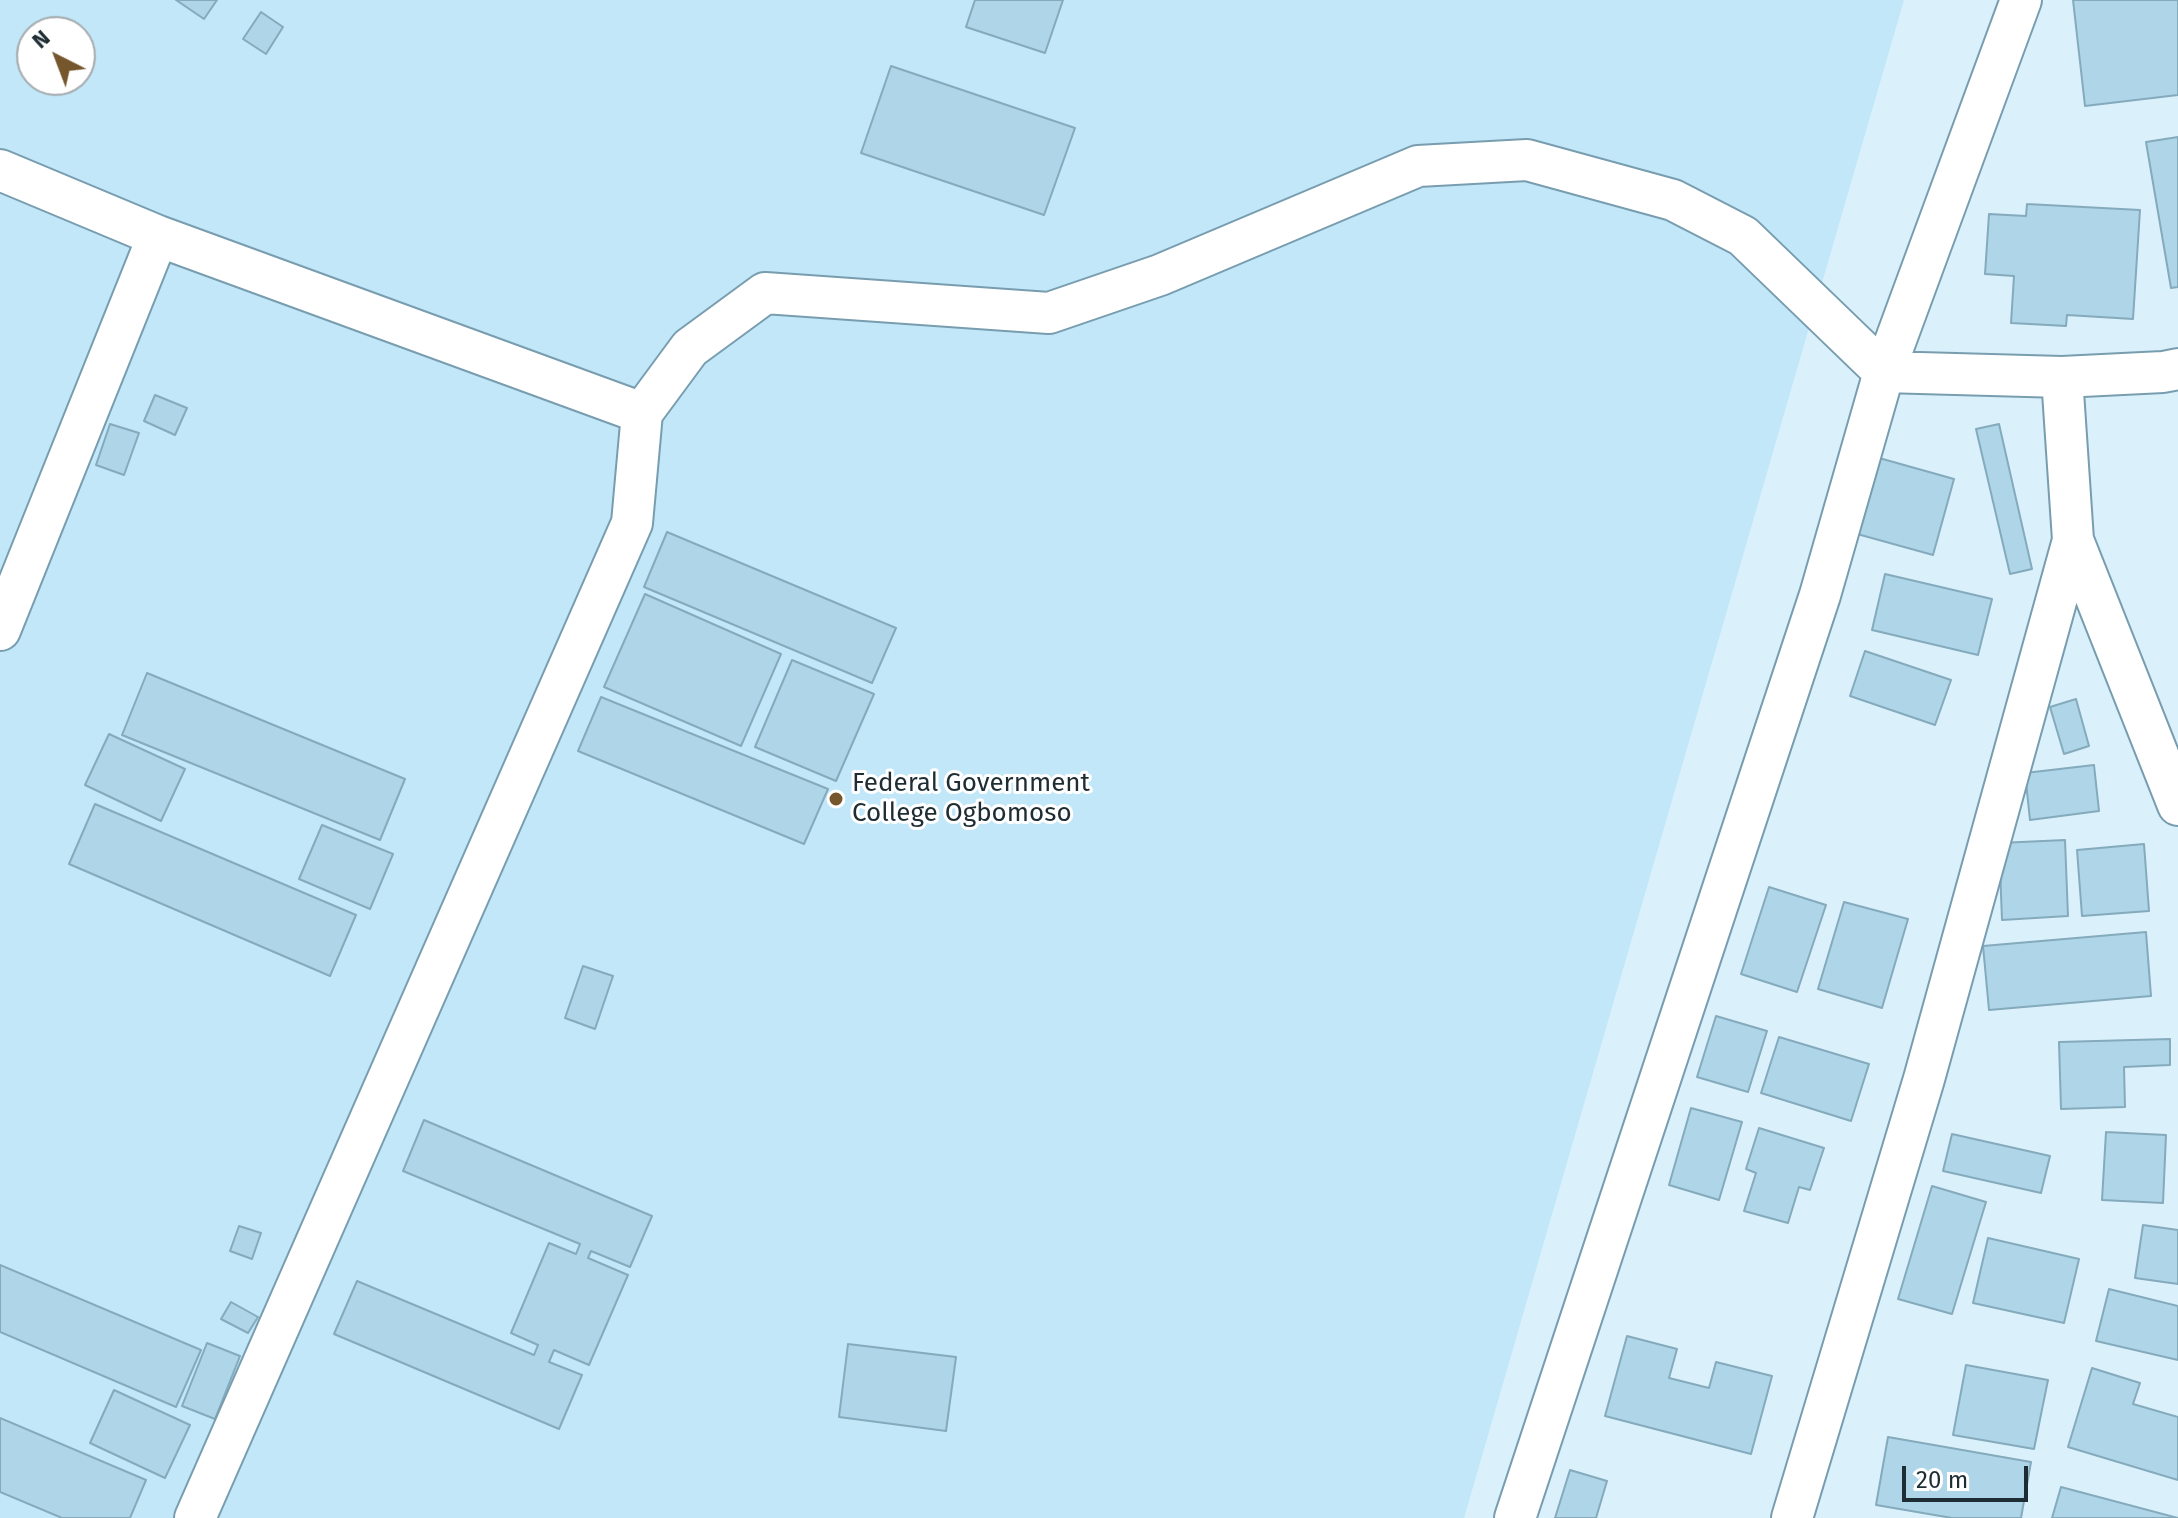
<!DOCTYPE html>
<html>
<head>
<meta charset="utf-8">
<style>
  body { margin:0 }
  #map { position:relative; width:2178px; height:1518px; overflow:hidden; background:#daf1fc; font-family:"Fira Sans",sans-serif }
  canvas { display:block }
  .north { position:absolute; left:16px; top:16px; width:80px; height:80px; box-sizing:border-box; background:#fff; border:2px solid #a5abae; border-radius:50%; rotate:318deg; font-size:22px; font-weight:700; line-height:32px; text-align:center; color:#1e2d34 }
  .north::after { content:''; display:block; margin:auto; width:28px; height:36px; background:#76562c; clip-path:polygon(50% 0,100% 100%,50% 72%,0 100%) }
  .scale { position:absolute; left:1902px; top:1466px; width:126px; height:36px; box-sizing:border-box; border:4px solid #1e2d34; border-top:0; padding-left:10px; font-size:24px; line-height:28px; white-space:nowrap; color:#1e2d34; -webkit-text-stroke:6px #fff; paint-order:stroke }
</style>
</head>
<body>
<div id="map">
<canvas width="2178" height="1518"></canvas>
<div class="north">N</div>
<div class="scale">20 m</div>
</div>
<script>
const context = document.querySelector('canvas').getContext('2d');
context.lineJoin = 'round';
function fillPath(path, color) { context.fillStyle = color; context.fill(path, 'evenodd'); }
const poly = rows => new Path2D(rows.map(r => 'M' + r).join(''));
function strokePath(path, color, width, dash) { context.strokeStyle = color; context.lineWidth = width; context.lineCap = dash ? 'butt' : 'round'; context.setLineDash(dash || []); context.stroke(path); }
function label(font, color, halo, rows, align = 'center') {
  context.font = font + ' "Fira Sans",sans-serif'; context.lineWidth = 6; context.setLineDash([]); context.textBaseline = 'middle'; context.strokeStyle = halo; context.fillStyle = color; for (const [text, x, y, turn = 0] of rows) {
    context.save(); context.translate(x, y); context.rotate((+turn || 0) * Math.PI / 180); context.textAlign = isNaN(turn) ? turn : align; if (halo) context.strokeText(text, 0, 0); context.fillText(text, 0, 0); context.restore();
  }
}
const built = poly([
  [0,0,1904,0,1464,1518,0,1518],
  [32,32,80,32,80,80,32,80]
]);
const building = poly([
  [176,0,217,0,204,19,176,0],
  [975,0,1063,0,1045,53,966,27,975,0],
  [2073,0,2178,0,2178,95,2085,106,2073,0],
  [261,12,283,27,266,54,243,39,261,12],
  [891,66,1075,128,1044,215,861,153,891,66],
  [2178,137,2178,287,2171,288,2146,142,2178,137],
  [2027,204,2140,210,2133,319,2067,315,2066,326,2011,323,2014,276,1985,274,1989,214,2026,216,2027,204],
  [155,395,187,408,175,435,144,421,155,395],
  [110,424,139,433,124,475,96,465,110,424],
  [1999,424,2032,569,2010,574,1976,429,1999,424],
  [1872,456,1954,479,1933,555,1850,532,1872,456],
  [667,532,896,628,872,683,644,587,667,532],
  [1885,574,1992,599,1978,655,1872,630,1885,574],
  [645,594,781,654,741,746,604,687,645,594],
  [1865,651,1951,680,1935,725,1850,696,1865,651],
  [792,660,874,694,836,781,755,747,792,660],
  [147,673,405,779,380,840,122,735,147,673],
  [601,697,828,789,804,844,578,751,601,697],
  [2076,699,2089,746,2064,754,2050,707,2076,699],
  [109,734,185,769,161,821,85,785,109,734],
  [2094,765,2099,811,2030,820,2025,773,2094,765],
  [95,804,356,915,330,976,69,864,95,804],
  [322,825,393,854,370,909,299,879,322,825],
  [2065,840,2068,916,2002,920,1999,843,2065,840],
  [2144,844,2149,911,2082,916,2077,850,2144,844],
  [1769,887,1826,905,1797,992,1741,974,1769,887],
  [1844,902,1908,919,1882,1008,1818,989,1844,902],
  [2146,932,2151,996,1989,1010,1983,946,2146,932],
  [583,966,613,976,595,1029,565,1018,583,966],
  [1716,1016,1767,1031,1748,1092,1697,1077,1716,1016],
  [1779,1037,1869,1064,1851,1121,1761,1093,1779,1037],
  [2170,1039,2170,1065,2124,1067,2125,1107,2061,1109,2059,1042,2170,1039],
  [1691,1108,1742,1122,1719,1200,1669,1185,1691,1108],
  [424,1120,652,1216,630,1267,591,1251,588,1258,628,1275,589,1365,554,1350,549,1362,582,1375,559,1429,334,1334,357,1281,534,1355,538,1345,511,1333,549,1243,576,1254,580,1244,403,1171,424,1120],
  [1759,1128,1824,1148,1810,1190,1799,1187,1788,1223,1744,1211,1756,1173,1746,1169,1759,1128],
  [2106,1132,2166,1135,2163,1203,2102,1200,2106,1132],
  [1952,1134,2050,1156,2041,1193,1943,1171,1952,1134],
  [1932,1186,1986,1202,1952,1314,1898,1299,1932,1186],
  [2143,1225,2178,1230,2178,1284,2135,1278,2143,1225],
  [239,1226,261,1233,252,1259,230,1251,239,1226],
  [1988,1238,2079,1259,2064,1323,1973,1303,1988,1238],
  [0,1265,201,1350,176,1407,0,1332,0,1265],
  [2109,1289,2178,1306,2178,1360,2096,1341,2109,1289],
  [231,1302,258,1317,248,1333,221,1319,231,1302],
  [1627,1336,1677,1349,1669,1378,1709,1388,1716,1362,1772,1376,1751,1454,1605,1416,1627,1336],
  [207,1343,240,1356,215,1419,182,1406,207,1343],
  [848,1344,956,1357,946,1431,839,1417,848,1344],
  [1966,1365,2048,1380,2034,1449,1953,1435,1966,1365],
  [2092,1368,2140,1383,2133,1404,2178,1417,2178,1480,2068,1447,2092,1368],
  [114,1390,190,1425,165,1478,90,1443,114,1390],
  [0,1418,146,1480,130,1518,62,1518,0,1492,0,1418],
  [1888,1437,2031,1462,2021,1518,1952,1518,1876,1505,1888,1437],
  [1570,1470,1607,1481,1596,1518,1555,1518,1570,1470],
  [2061,1487,2178,1518,2052,1518,2061,1487]
]);
const minor = poly([
  [0,170,158,236,642,413,690,348,765,293,1049,313,1160,275,1418,166,1527,160,1673,200,1743,236,1884,372,2062,377,2163,372,2178,369],
  [2062,377,2073,540,2178,805],
  [0,630,158,236],
  [195,1518,632,523,642,413],
  [1515,1518,1820,595,1884,372,2021,0],
  [1792,1518,1924,1079,2073,540]
]);
const markers = [
  [836,799,8,"#76562c"]
];
const poiNames = [
  ["Federal Government",852,784],
  ["College Ogbomoso",852,814]
];
fillPath(built, '#c1e7f9');
fillPath(building, '#aed5e8');
strokePath(building, '#84aabc', 2);
strokePath(minor, '#789daf', 44);
strokePath(minor, '#fff', 40);
for (const [x, y, r, color] of markers) { const dot = new Path2D(); dot.arc(x, y, r, 0, 2 * Math.PI); context.fillStyle = color; context.fill(dot); strokePath(dot, '#fff', 3); }
label('26px', '#1e2d34', '#fff', poiNames, 'left');
</script>
</body>
</html>
